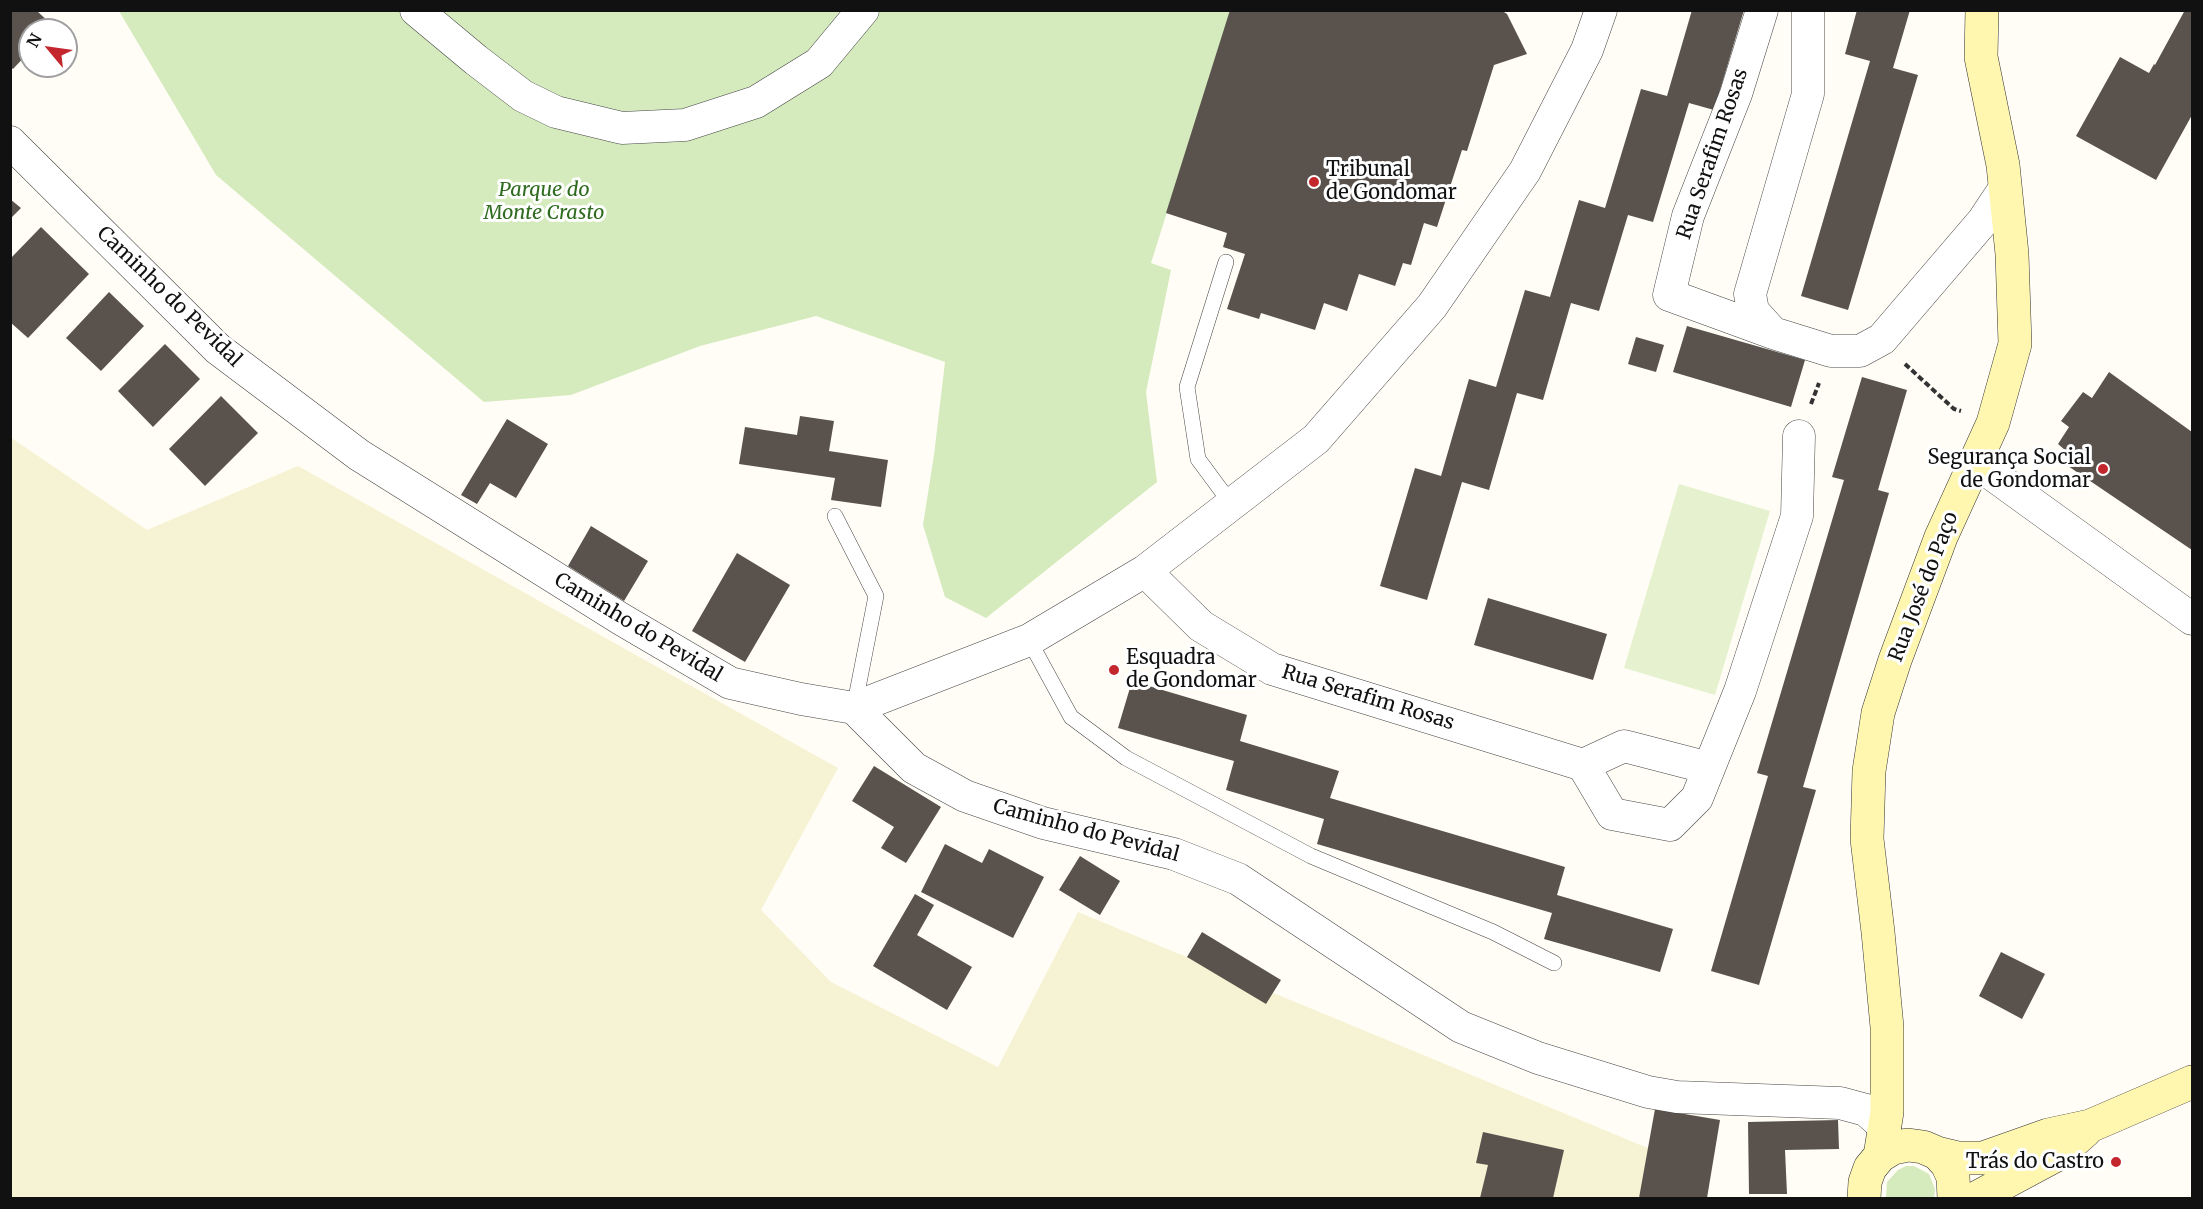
<!DOCTYPE html>
<html>
<head>
<meta charset="utf-8">
<style>
  body { margin:0 }
  #map { position:relative; width:2203px; height:1209px; overflow:hidden; background:#fffdf5; font-family:Merriweather,serif }
  canvas { display:block }
  .frame { position:absolute; inset:0; border:12px solid #111; pointer-events:none }
  .north { position:absolute; left:18px; top:18px; width:60px; height:60px; box-sizing:border-box; background:#fff; border:2px solid #a0a0a0; border-radius:50%; rotate:299deg; font-size:16px; font-weight:700; line-height:24px; text-align:center; color:#111 }
  .north::after { content:''; display:block; margin:auto; width:21px; height:27px; background:#c4262e; clip-path:polygon(50% 0,100% 100%,50% 72%,0 100%) }
</style>
</head>
<body>
<div id="map">
<canvas width="2203" height="1209"></canvas>
<div class="frame"></div>
<div class="north">N</div>
</div>
<script>
const context = document.querySelector('canvas').getContext('2d');
context.lineJoin = 'round';
function fillPath(path, color) { context.fillStyle = color; context.fill(path, 'evenodd'); }
const poly = rows => new Path2D(rows.map(r => 'M' + r).join(''));
function strokePath(path, color, width, dash) { context.strokeStyle = color; context.lineWidth = width; context.lineCap = dash ? 'butt' : 'round'; context.setLineDash(dash || []); context.stroke(path); }
function label(font, color, halo, rows, align = 'center') {
  context.font = font + ' Merriweather,serif'; context.lineWidth = 6; context.setLineDash([]); context.textBaseline = 'middle'; context.strokeStyle = halo; context.fillStyle = color; for (const [text, x, y, turn = 0] of rows) {
    context.save(); context.translate(x, y); context.rotate((+turn || 0) * Math.PI / 180); context.textAlign = isNaN(turn) ? turn : align; if (halo) context.strokeText(text, 0, 0); context.fillText(text, 0, 0); context.restore();
  }
}
const farmland = poly([
  [10,437,147,530,298,466,838,768,761,910,831,982,998,1067,1078,912,1655,1151,1672,1198,11,1198]
]);
const green = poly([
  [119,11,1230,11,1151,263,1171,270,1146,392,1157,482,986,618,945,597,923,525,934,455,945,362,816,316,700,346,571,395,484,402,216,175],
  [1906,1166,1914,1166,1929,1174,1935,1189,1934,1198,1886,1198,1887,1182,1898,1170]
]);
const pitch = poly([
  [1679,484,1770,511,1715,695,1624,668]
]);
const building = poly([
  [10,10,36,10,53,26,50,30,30,30,30,51,13,69,10,67],
  [1230,10,1501,10,1507,14,1527,54,1494,65,1467,151,1462,150,1437,227,1424,223,1411,265,1403,263,1395,286,1359,274,1347,311,1324,303,1315,330,1261,313,1259,319,1227,309,1245,254,1223,247,1227,233,1166,213],
  [1692,10,1744,10,1714,110,1689,103,1653,222,1628,215,1599,311,1571,303,1543,400,1517,393,1489,490,1462,482,1427,600,1380,586,1415,468,1441,476,1469,379,1496,387,1525,290,1550,297,1579,200,1605,208,1641,89,1667,96],
  [1857,10,1910,10,1893,68,1918,75,1848,310,1801,296,1870,61,1845,54],
  [2185,10,2192,10,2192,115,2156,180,2076,136,2120,57,2149,73,2154,64,2155,65],
  [10,199,21,208,10,219],
  [41,227,89,274,28,338,10,322,10,259],
  [109,292,144,326,101,371,66,338],
  [1687,326,1805,360,1791,407,1673,372],
  [1636,337,1664,345,1656,372,1628,364],
  [165,344,200,379,153,427,118,391],
  [2109,372,2192,432,2192,550,2068,466,2072,456,2058,444,2069,427,2061,421,2083,392,2092,398],
  [1862,377,1907,390,1878,490,1889,493,1803,787,1816,790,1759,985,1711,971,1768,776,1757,773,1844,480,1832,477],
  [221,396,258,433,205,486,169,449],
  [800,416,834,421,829,451,888,460,881,507,831,500,835,478,739,464,745,427,797,435],
  [507,419,548,444,516,498,490,483,477,504,461,495],
  [591,526,648,561,624,601,568,566],
  [737,553,790,585,745,662,692,631],
  [1488,598,1607,634,1593,680,1474,645],
  [1132,681,1247,715,1240,741,1339,771,1330,798,1565,867,1557,895,1673,929,1660,972,1544,939,1552,913,1317,844,1324,819,1226,790,1234,761,1118,728],
  [874,766,941,807,906,863,881,848,894,827,852,801],
  [945,844,982,863,989,849,1044,877,1013,938,921,892],
  [1080,856,1120,881,1100,915,1059,890],
  [915,894,934,905,917,935,972,967,947,1010,873,966],
  [1202,932,1281,980,1266,1004,1187,957],
  [2001,952,2045,974,2022,1019,1979,996],
  [1655,1109,1720,1120,1707,1198,1639,1198],
  [1838,1120,1839,1149,1785,1150,1787,1194,1749,1194,1748,1122],
  [1483,1132,1564,1150,1553,1198,1480,1198,1488,1165,1476,1163]
]);
const path = poly([
  [1905,364,1954,409,1961,411],
  [1811,404,1819,383]
]);
const lane = poly([
  [1226,262,1187,387,1198,459,1232,505],
  [835,516,876,596,854,708],
  [1029,640,1071,717,1126,758,1311,856,1493,932,1554,963]
]);
const street = poly([
  [416,10,476,60,523,96,556,112,622,128,685,125,756,102,819,63,863,10],
  [1762,10,1736,94,1688,216,1669,295,1773,333],
  [1808,10,1808,94,1750,294,1753,311,1773,333,1831,351,1860,351,1882,339,1983,221,2005,188],
  [10,142,218,349,359,455,621,619,730,683,801,699,854,708,914,768,965,796,1043,823,1174,854,1238,879,1461,1027,1538,1058,1648,1092,1677,1097,1840,1103,1866,1110,1885,1127],
  [1975,462,2192,619],
  [1145,571,1201,626,1272,669,1583,765,1612,814,1670,825,1697,798,1740,691,1797,516,1799,436],
  [854,708,1029,640,1145,571,1316,439,1432,306,1525,171,1587,50,1601,10],
  [1583,765,1624,746,1709,768]
]);
const secondary = poly([
  [1937,1153,1958,1158,1983,1158,2048,1135,2090,1126,2192,1082],
  [1880,1156,1887,1112,1887,1027,1878,932,1867,839,1869,771,1878,713,1895,660,1941,537,1993,423,2015,344,2012,254,2003,165,1981,57,1982,10],
  [1864,1198,1865,1182,1870,1168,1880,1156,1893,1148,1908,1145,1923,1147,1937,1153,1947,1164,1953,1177,1954,1198],
  [1976,1198,2060,1153,2085,1131]
]);
const markers = [
  [1314,182,6,"#c4262e"],
  [2103,469,6,"#c4262e"],
  [1114,670,6,"#c4262e"],
  [2116,1162,6,"#c4262e"]
];
const streetNames = [
  ["Rua Serafim Rosas",1713,154,-71],
  ["Caminho do Pevidal",169,297,44],
  ["Rua José do Paço",1924,587,-69],
  ["Caminho do Pevidal",638,628,31],
  ["Rua Serafim Rosas",1368,698,17],
  ["Caminho do Pevidal",1086,831,15]
];
const poiNames = [
  ["Tribunal",1326,170],
  ["de Gondomar",1326,193],
  ["Segurança Social",2091,458,"right"],
  ["de Gondomar",2091,481,"right"],
  ["Esquadra",1126,658],
  ["de Gondomar",1126,681],
  ["Trás do Castro",2104,1162,"right"]
];
const parkNames = [
  ["Parque do",544,190],
  ["Monte Crasto",544,213]
];
fillPath(farmland, '#f6f3d4');
fillPath(green, '#d5ebbd');
fillPath(pitch, '#e6f2cf');
fillPath(building, '#5a524d');
strokePath(lane, '#444', 16);
strokePath(street, '#444', 33);
strokePath(secondary, '#333', 34);
strokePath(path, '#333', 4, [6, 3]);
strokePath(lane, '#fff', 15);
strokePath(street, '#fff', 32);
strokePath(secondary, '#fff6b0', 33);
for (const [x, y, r, color] of markers) { const dot = new Path2D(); dot.arc(x, y, r, 0, 2 * Math.PI); context.fillStyle = color; context.fill(dot); strokePath(dot, '#fff', 2); }
label('20px', '#111', '#fff', streetNames);
label('20px', '#111', '#fff', poiNames, 'left');
label('italic 20px', '#2f6b1f', '#fff', parkNames);
</script>
</body>
</html>
